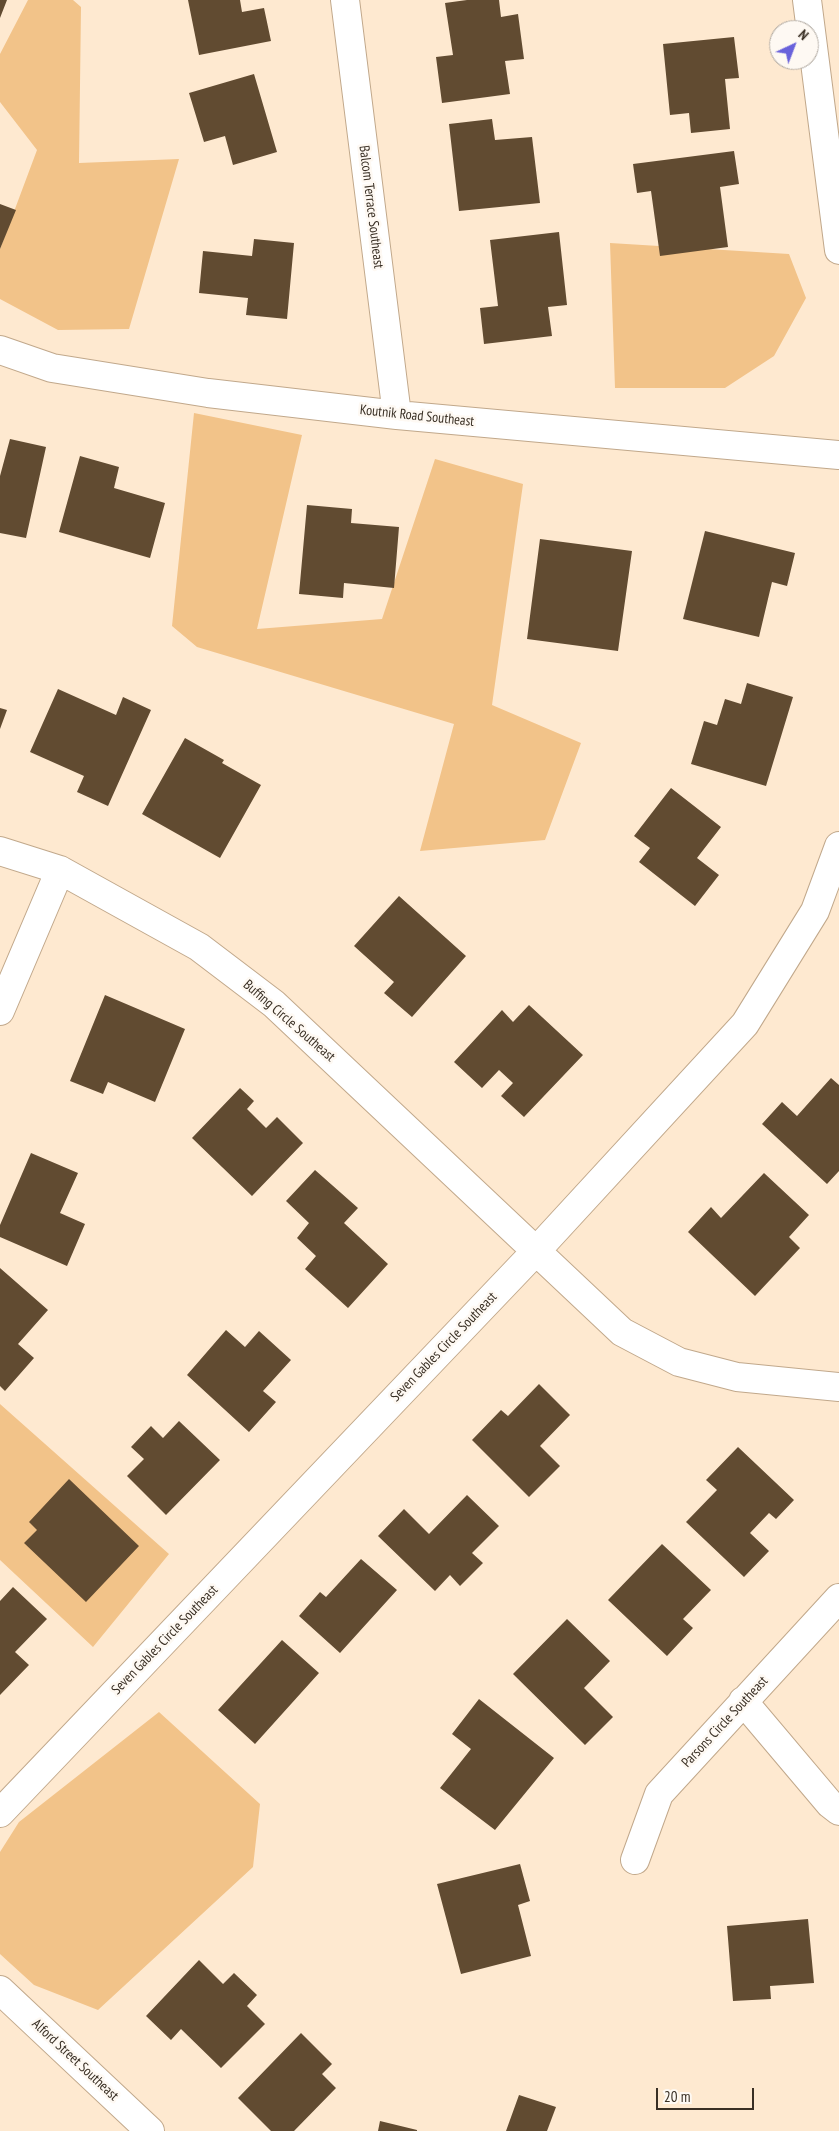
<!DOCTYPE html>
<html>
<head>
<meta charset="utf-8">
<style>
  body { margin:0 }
  #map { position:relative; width:839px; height:2131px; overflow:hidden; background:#fee9d0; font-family:"PT Sans Narrow",sans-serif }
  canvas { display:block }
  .north { position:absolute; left:769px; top:20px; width:50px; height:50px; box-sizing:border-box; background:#fef9f3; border:1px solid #afa8a0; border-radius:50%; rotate:43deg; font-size:14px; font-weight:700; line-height:20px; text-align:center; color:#392f24 }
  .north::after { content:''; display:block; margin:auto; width:18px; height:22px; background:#6962db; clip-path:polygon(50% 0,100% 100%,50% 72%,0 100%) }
  .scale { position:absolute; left:656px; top:2088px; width:98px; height:22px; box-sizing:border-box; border:2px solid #392f24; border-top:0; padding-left:6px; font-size:15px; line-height:18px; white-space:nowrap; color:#392f24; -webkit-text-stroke:4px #fef9f3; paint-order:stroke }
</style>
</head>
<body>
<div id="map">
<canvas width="839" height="2131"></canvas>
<div class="north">N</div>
<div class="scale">20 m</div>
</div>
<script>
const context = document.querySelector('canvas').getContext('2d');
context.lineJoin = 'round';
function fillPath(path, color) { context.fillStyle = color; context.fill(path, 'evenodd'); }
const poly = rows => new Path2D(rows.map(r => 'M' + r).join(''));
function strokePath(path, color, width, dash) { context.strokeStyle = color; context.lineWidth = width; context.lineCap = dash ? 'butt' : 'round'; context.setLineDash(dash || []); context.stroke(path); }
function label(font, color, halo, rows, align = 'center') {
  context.font = font + ' "PT Sans Narrow",sans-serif'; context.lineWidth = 5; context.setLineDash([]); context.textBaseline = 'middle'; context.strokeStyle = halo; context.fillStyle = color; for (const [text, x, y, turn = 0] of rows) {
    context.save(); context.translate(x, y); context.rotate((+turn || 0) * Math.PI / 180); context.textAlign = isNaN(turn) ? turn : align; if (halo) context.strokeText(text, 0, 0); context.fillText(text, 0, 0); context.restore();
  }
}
const green = poly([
  [28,0,73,0,81,7,79,163,179,159,129,329,58,330,0,299,0,249,37,150,0,102,0,54],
  [610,243,789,254,806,298,774,356,725,388,615,388],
  [194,413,302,435,257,629,382,619,435,459,523,484,492,705,581,743,545,840,420,851,454,724,197,647,172,626],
  [0,1404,169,1554,93,1647,0,1560],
  [159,1712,260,1804,253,1867,98,2010,34,1985,0,1954,0,1852,19,1822]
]);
const building = poly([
  [0,0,7,0,0,18],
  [188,0,240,0,242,12,264,8,271,41,199,55],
  [467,0,499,0,501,17,518,14,524,59,505,61,510,94,442,103,436,57,453,55,445,3],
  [734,37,739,78,725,79,730,129,691,133,689,113,670,115,663,44],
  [254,74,277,152,233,165,225,136,204,142,189,93],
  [492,119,495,140,532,137,540,203,459,211,449,124],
  [734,151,739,184,720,187,728,247,660,256,651,191,637,193,633,164],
  [0,204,16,210,0,249],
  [559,232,567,305,548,307,552,336,484,344,480,308,498,306,490,240],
  [254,239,294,243,287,319,246,315,248,298,199,293,203,251,252,256],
  [10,439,46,447,26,538,0,533,0,476],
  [80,456,119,467,114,488,165,503,150,558,59,532],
  [307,505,352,509,351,523,399,527,394,588,344,583,343,598,299,594],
  [705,531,795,553,787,586,772,582,759,637,683,619],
  [540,539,632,551,618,651,527,639],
  [747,683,793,697,766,786,691,764,704,721,717,725,725,699,741,704],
  [58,689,116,715,123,697,151,710,108,806,77,792,84,776,30,752],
  [0,708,7,710,0,729],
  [185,738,224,760,222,763,261,785,220,858,142,814],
  [671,788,721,827,697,858,719,875,695,906,639,862,650,848,634,836],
  [399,896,466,956,412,1017,384,993,394,982,354,946],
  [105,995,185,1029,155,1102,108,1082,103,1094,70,1081],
  [529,1005,583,1055,524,1117,501,1096,513,1083,499,1070,482,1088,454,1062,502,1010,513,1022],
  [831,1078,839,1085,839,1171,827,1184,762,1124,782,1102,797,1116],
  [240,1088,254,1101,247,1109,266,1128,277,1117,303,1143,252,1196,192,1138],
  [31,1153,78,1173,60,1213,85,1224,67,1266,0,1237,0,1225],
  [315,1170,358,1208,344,1223,388,1264,348,1308,305,1269,316,1256,297,1238,309,1223,286,1201],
  [764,1173,809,1215,789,1237,800,1248,755,1296,688,1232,711,1207,721,1218],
  [0,1268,48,1310,18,1344,34,1358,5,1391,0,1386],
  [226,1330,245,1347,259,1331,291,1360,263,1391,276,1402,249,1432,187,1375],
  [539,1384,570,1415,540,1446,560,1466,529,1497,472,1440,501,1410,508,1416],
  [179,1421,220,1460,166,1515,127,1476,144,1459,131,1447,151,1426,163,1438],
  [738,1447,794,1500,776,1519,769,1513,750,1533,769,1551,744,1577,686,1522,717,1490,706,1480],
  [69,1479,139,1546,86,1602,24,1543,37,1530,29,1522],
  [467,1495,499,1526,472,1553,483,1563,460,1586,450,1575,435,1591,378,1536,404,1509,429,1534],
  [662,1544,711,1590,683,1619,693,1628,667,1656,608,1600],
  [361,1559,397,1590,340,1653,299,1616,320,1592,326,1597],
  [13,1587,47,1619,15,1652,29,1665,0,1695,0,1601],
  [567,1619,610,1661,584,1688,613,1717,585,1745,513,1674],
  [282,1640,319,1673,255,1744,218,1710],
  [479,1699,554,1758,495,1830,440,1788,471,1749,452,1734],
  [520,1864,530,1901,518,1905,531,1956,461,1974,437,1884],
  [808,1919,814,1983,770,1986,771,1999,733,2001,727,1926],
  [199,1960,223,1984,234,1973,257,1995,247,2006,265,2024,221,2068,181,2029,171,2040,146,2016],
  [301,2033,332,2064,322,2074,336,2088,294,2131,271,2131,238,2098],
  [519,2095,556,2107,547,2131,506,2131],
  [380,2121,417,2130,417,2131,378,2131]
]);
const minor = poly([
  [345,0,397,415],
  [807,0,839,250],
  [0,350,52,368,208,393,397,415,839,455],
  [0,851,60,870,199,947,274,1004,622,1332,679,1362,737,1377,839,1387],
  [0,1011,60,870],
  [743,1701,830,1804,839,1811],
  [0,1813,537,1250,745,1024,815,911,839,846],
  [635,1860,659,1794,839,1598],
  [0,1990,150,2131]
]);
const streetNames = [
  ["Balcom Terrace Southeast",371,207,83],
  ["Koutnik Road Southeast",417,416,6],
  ["Buffing Circle Southeast",289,1021,41],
  ["Seven Gables Circle Southeast",444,1347,-46],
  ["Seven Gables Circle Southeast",165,1640,-46],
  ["Parsons Circle Southeast",725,1722,-47],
  ["Alford Street Southeast",75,2060,43]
];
fillPath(green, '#f2c389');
fillPath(building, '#614b31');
strokePath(minor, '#c1a88b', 30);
strokePath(minor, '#fff', 28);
label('14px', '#392f24', '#fef9f3', streetNames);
</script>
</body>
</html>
